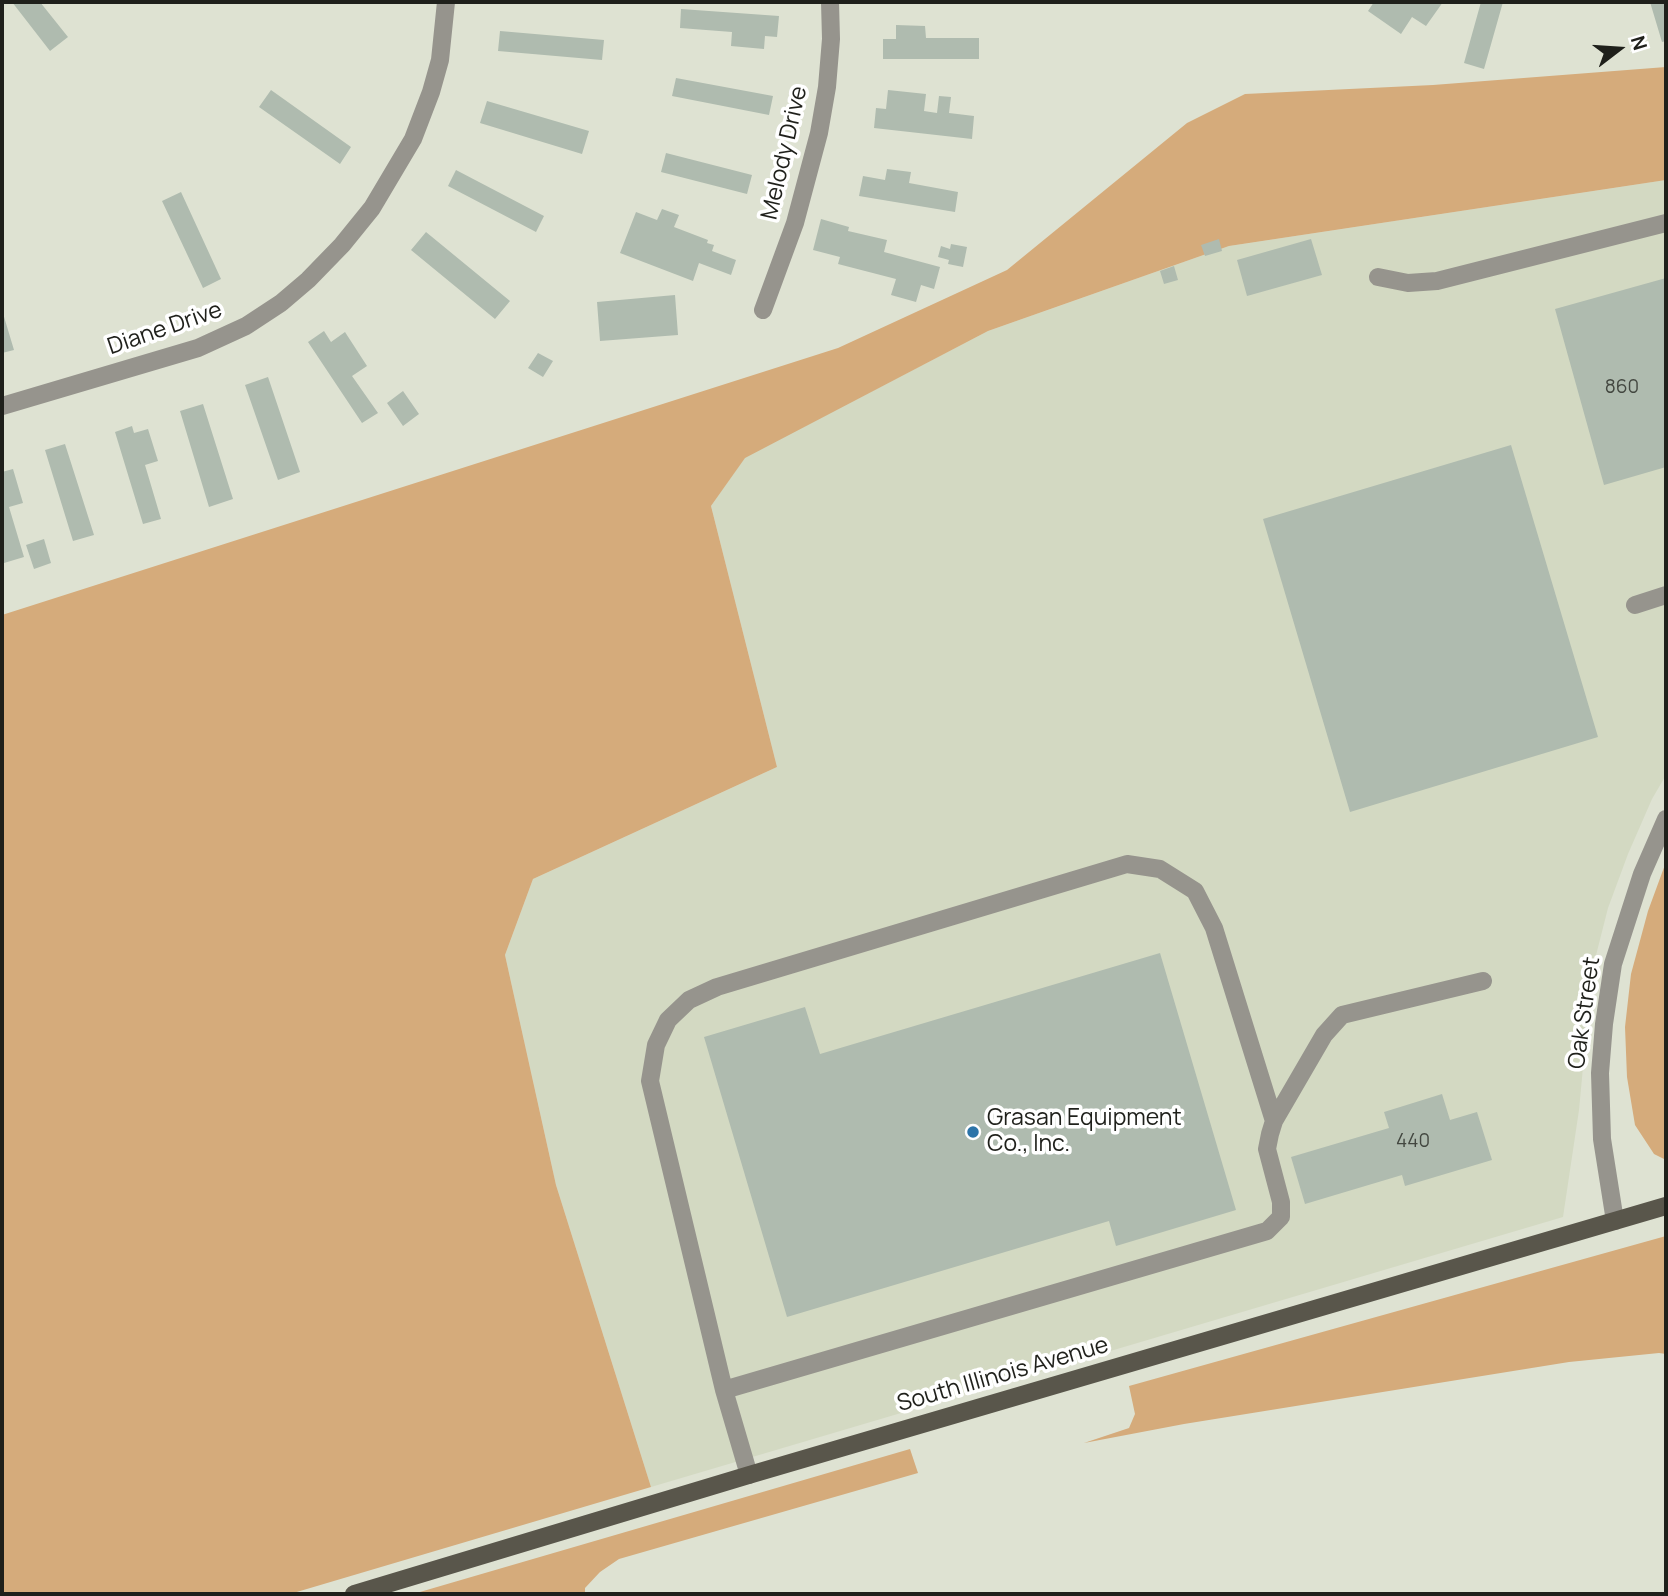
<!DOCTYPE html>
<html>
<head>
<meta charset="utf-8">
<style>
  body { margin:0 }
  #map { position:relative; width:1668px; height:1596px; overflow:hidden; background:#dee2d2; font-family:Manrope,sans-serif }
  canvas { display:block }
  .frame { position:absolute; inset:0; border:4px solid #1f201b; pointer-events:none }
  .north { position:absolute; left:1584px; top:14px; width:70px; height:70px; -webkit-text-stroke:5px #fff; paint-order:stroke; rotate:73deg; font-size:19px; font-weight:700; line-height:28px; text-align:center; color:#1f201b }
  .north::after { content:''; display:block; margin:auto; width:24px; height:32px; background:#1f201b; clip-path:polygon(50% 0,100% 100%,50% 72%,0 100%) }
</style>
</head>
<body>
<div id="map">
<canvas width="1668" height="1596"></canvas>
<div class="frame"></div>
<div class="north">N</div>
</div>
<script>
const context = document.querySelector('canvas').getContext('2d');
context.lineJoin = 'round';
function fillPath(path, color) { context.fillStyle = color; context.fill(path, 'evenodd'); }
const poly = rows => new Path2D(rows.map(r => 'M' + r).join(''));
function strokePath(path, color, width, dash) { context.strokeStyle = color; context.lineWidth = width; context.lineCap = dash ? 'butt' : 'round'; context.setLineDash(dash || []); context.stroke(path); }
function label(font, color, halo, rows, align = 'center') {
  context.font = font + ' Manrope,sans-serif'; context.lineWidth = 7; context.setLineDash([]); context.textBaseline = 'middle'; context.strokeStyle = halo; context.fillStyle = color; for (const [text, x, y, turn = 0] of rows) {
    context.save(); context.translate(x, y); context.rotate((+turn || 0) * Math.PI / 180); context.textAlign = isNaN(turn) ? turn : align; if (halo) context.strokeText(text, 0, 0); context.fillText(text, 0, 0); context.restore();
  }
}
const built = poly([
  [1666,180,1666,775,1652,799,1628,854,1608,908,1592,971,1579,1110,1563,1217,651,1487,556,1185,505,955,533,879,777,767,711,506,745,457,988,331,1229,246]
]);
const green = poly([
  [1666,67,1666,180,1229,246,988,331,745,458,711,506,777,767,533,879,505,955,556,1185,651,1487,290,1594,2,1594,2,615,838,348,1007,270,1187,123,1245,94,1433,85],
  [1666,862,1666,1160,1654,1154,1635,1125,1627,1077,1625,1027,1631,974,1648,911],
  [1666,1236,1666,1354,1659,1353,1569,1362,1184,1424,1084,1443,1129,1428,1135,1414,1129,1386],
  [910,1449,918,1473,619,1559,600,1572,585,1588,585,1594,413,1594]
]);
const building = poly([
  [12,2,40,2,68,37,50,51],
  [1374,2,1443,2,1426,26,1412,17,1401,34,1368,11],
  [1481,2,1503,2,1484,69,1464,63],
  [1650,2,1665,2,1666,41,1662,42],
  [681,9,779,16,777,37,765,36,764,49,731,46,732,32,680,28],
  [896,25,925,26,926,38,979,38,979,59,883,59,883,39,896,39],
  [500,31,604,40,602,60,498,51],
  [676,78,773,96,769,115,672,96],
  [271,90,351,147,340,164,259,107],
  [888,90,926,94,924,111,937,113,939,96,951,97,949,113,974,116,972,139,874,128,876,108,886,109],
  [487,101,589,131,582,154,480,123],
  [666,153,752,175,747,194,661,172],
  [887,169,911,172,909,183,958,192,955,212,859,196,863,176,885,180],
  [456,170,544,216,536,232,448,186],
  [181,192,221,279,203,288,162,201],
  [662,209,679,215,674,227,708,240,707,243,714,245,712,251,736,260,731,275,699,263,693,281,620,253,636,212,657,220],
  [821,219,849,227,848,231,887,240,884,252,940,267,934,289,921,285,916,302,891,295,896,279,838,264,840,257,813,250],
  [426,232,510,301,495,319,411,250],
  [1219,239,1222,251,1205,256,1201,245],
  [1311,239,1322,275,1247,296,1237,260],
  [951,244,967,247,963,267,948,264,949,260,938,257,941,246,950,249],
  [1174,266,1178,280,1164,284,1160,271],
  [1666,278,1666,467,1604,485,1555,309],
  [675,295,678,335,600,341,597,302],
  [2,310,14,350,2,353],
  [324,331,331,342,345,332,367,366,352,376,378,413,362,423,308,342],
  [538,353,553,361,543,377,528,368],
  [268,377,300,472,278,480,245,385],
  [403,391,419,414,403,426,387,403],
  [203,404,233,499,209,507,180,411],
  [132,426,134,433,148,429,158,461,145,465,161,519,143,524,115,432],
  [65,444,94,535,73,541,45,450],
  [1511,445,1598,737,1350,812,1263,519],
  [13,469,23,503,9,507,24,557,4,563,2,554,2,472],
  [44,539,51,563,34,569,26,545],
  [1160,953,1236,1210,1116,1246,1109,1221,787,1317,704,1037,805,1007,820,1054],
  [1442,1094,1450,1120,1477,1112,1492,1160,1405,1186,1402,1175,1305,1204,1291,1157,1389,1128,1384,1112]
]);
const minor = poly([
  [1378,277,1408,283,1437,281,1666,223],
  [763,310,795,223,819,133,827,87,831,39,830,2],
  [2,406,198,348,246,326,281,303,308,280,342,245,372,208,413,139,431,92,440,60,446,2],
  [1635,605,1666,595],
  [1274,1121,1214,928,1195,891,1160,869,1127,864,717,987,689,1000,668,1020,656,1045,650,1081,724,1390,1267,1231,1281,1217,1281,1202,1267,1149,1270,1134,1274,1121,1324,1035,1342,1015,1483,981],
  [1615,1221,1602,1139,1600,1073,1604,1024,1613,964,1642,874,1666,819],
  [724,1390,749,1475]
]);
const major = poly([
  [354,1594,749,1475,1666,1206]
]);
const markers = [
  [973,1132,7,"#2c74a8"]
];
const numberNames = [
  ["860",1622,388],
  ["440",1413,1142]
];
const streetNames = [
  ["Melody Drive",785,153,-77],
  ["Diane Drive",165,329,-19],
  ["Oak Street",1585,1013,-82],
  ["South Illinois Avenue",1003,1375,-16]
];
const poiNames = [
  ["Grasan Equipment",987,1119],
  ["Co., Inc.",987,1145]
];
fillPath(built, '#d3d9c2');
fillPath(green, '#d5ab7b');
fillPath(building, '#afbbaf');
strokePath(minor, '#96948d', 18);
strokePath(major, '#59564b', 18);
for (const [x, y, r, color] of markers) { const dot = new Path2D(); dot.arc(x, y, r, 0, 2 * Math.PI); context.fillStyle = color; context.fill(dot); strokePath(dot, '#fff', 2.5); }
label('19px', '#434740', null, numberNames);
label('23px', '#1f201b', '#fff', streetNames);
label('23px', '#1f201b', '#fff', poiNames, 'left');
</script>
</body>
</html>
